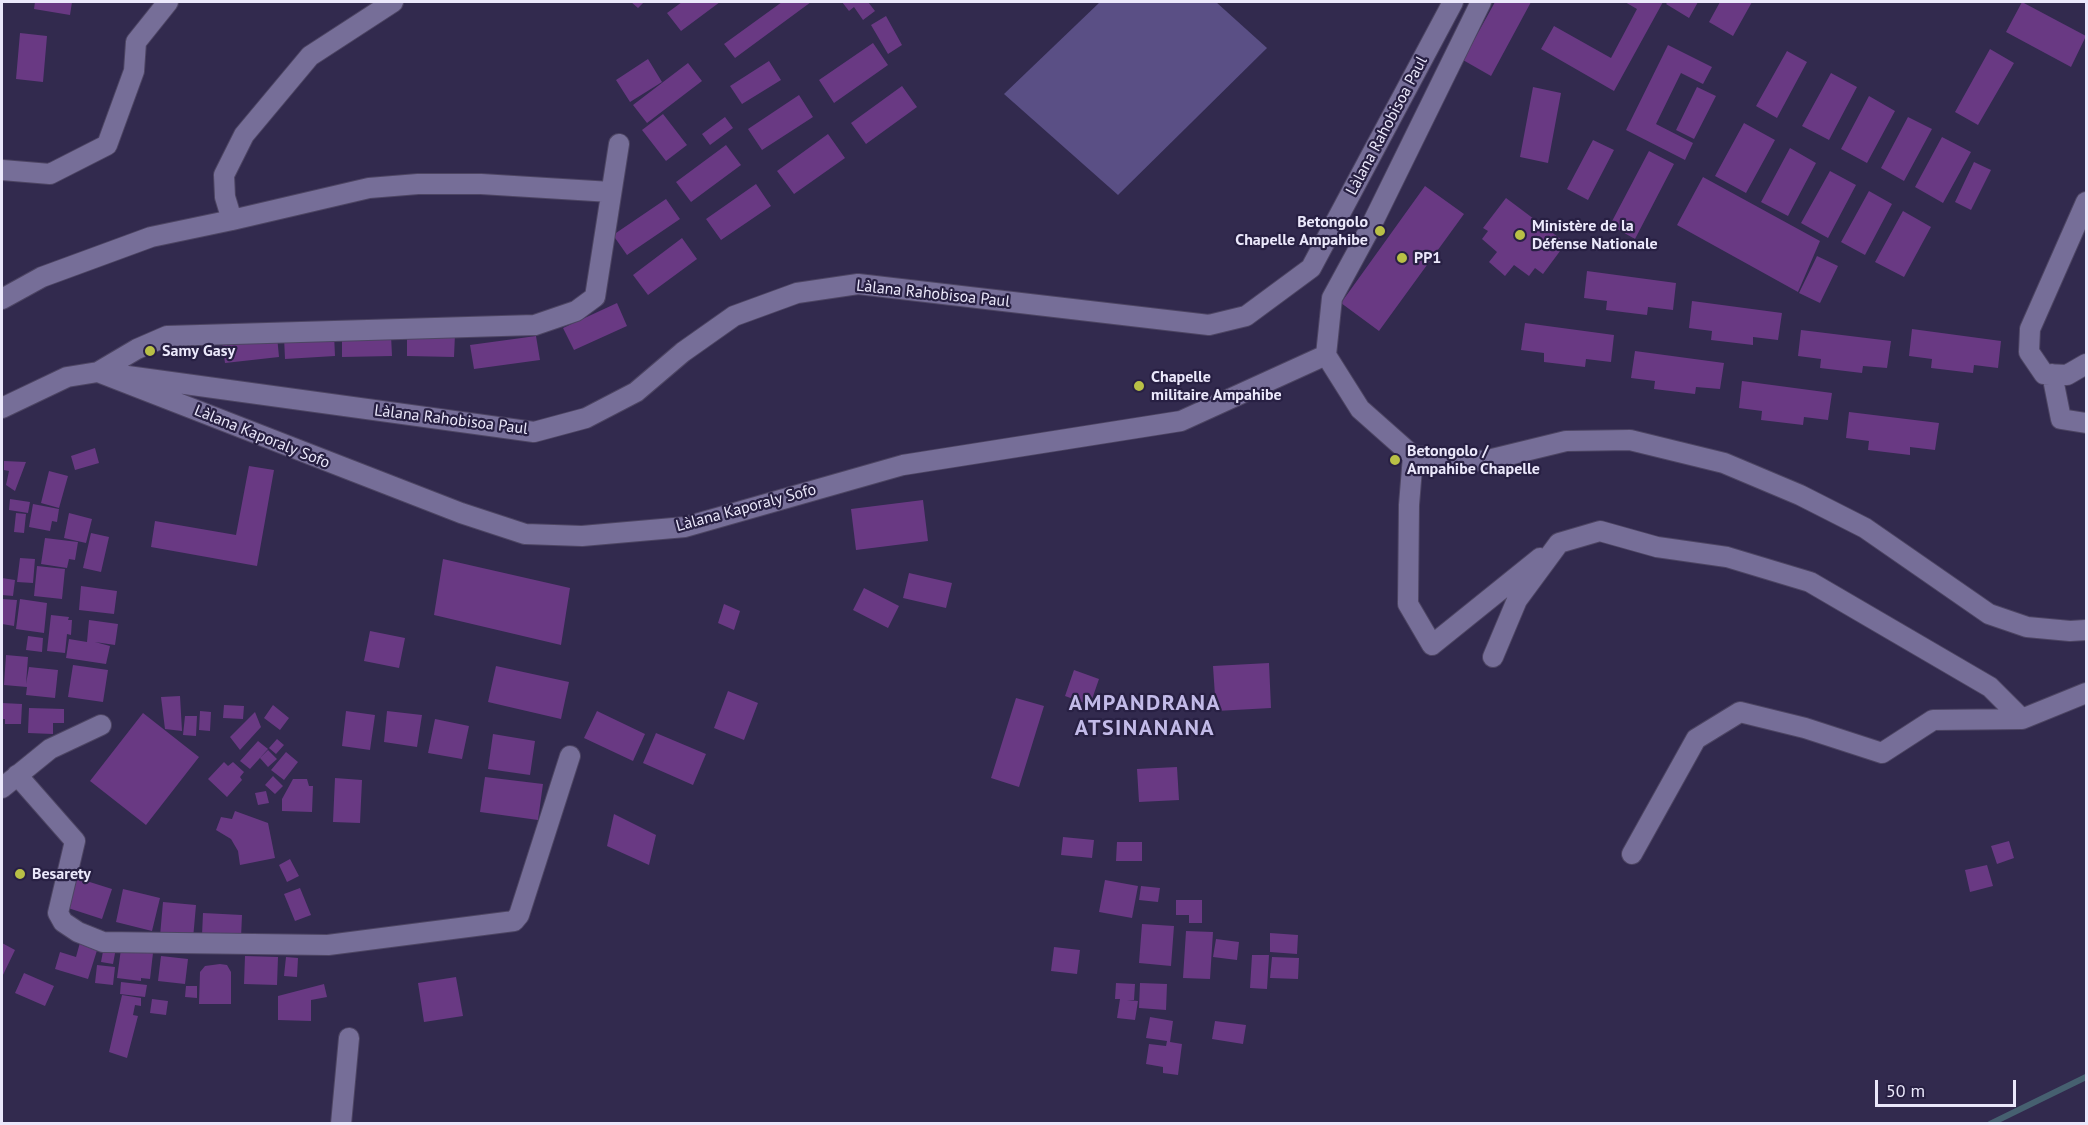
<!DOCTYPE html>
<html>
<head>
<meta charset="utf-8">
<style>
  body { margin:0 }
  #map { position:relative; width:2088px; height:1125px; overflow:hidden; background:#322a4e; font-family:"PT Sans",sans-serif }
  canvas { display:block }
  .frame { position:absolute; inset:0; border:3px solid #ebe8fb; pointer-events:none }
  .scale { position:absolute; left:1875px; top:1080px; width:141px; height:27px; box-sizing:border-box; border:3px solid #ebe8fb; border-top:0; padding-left:8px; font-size:18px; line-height:21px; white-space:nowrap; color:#ebe8fb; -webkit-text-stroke:4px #282043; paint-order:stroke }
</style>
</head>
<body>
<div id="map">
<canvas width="2088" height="1125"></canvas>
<div class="frame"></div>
<div class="scale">50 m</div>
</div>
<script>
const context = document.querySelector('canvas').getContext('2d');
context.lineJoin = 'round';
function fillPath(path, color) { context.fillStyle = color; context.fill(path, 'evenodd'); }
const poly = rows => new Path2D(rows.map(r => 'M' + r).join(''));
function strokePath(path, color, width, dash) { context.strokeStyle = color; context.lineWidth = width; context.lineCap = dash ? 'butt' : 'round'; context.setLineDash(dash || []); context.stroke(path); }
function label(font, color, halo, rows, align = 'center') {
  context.font = font + ' "PT Sans",sans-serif'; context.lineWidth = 4.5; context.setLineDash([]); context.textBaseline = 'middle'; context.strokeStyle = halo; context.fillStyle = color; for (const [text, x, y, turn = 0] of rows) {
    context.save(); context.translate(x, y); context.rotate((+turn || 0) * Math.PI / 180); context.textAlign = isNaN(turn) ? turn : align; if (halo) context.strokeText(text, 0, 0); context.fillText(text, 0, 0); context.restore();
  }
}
const green = poly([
  [1100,2,1216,2,1267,48,1118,195,1004,94]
]);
const stream = poly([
  [1990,1124,2086,1077]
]);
const building = poly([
  [35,2,72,2,70,15,34,9],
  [631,2,644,2,638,8],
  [682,2,720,2,681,31,667,13],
  [782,2,811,2,735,58,724,44],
  [842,2,868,2,875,11,863,20,854,7,849,11],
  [1495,2,1531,2,1491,76,1463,60],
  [1625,2,1663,2,1614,91,1541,49,1554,26,1611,58,1637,9],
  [1668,2,1698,2,1689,18,1666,4],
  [1720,2,1752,2,1733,36,1709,22],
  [2022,2,2086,36,2071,67,2006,32],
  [886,16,902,45,888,54,871,25],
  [20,33,47,36,43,82,16,79],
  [873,43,888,65,834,103,819,80],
  [1668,45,1712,67,1703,84,1681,73,1656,124,1693,143,1685,160,1626,130],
  [1990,49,2014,63,1978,125,1955,112],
  [1787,51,1807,62,1777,118,1756,106],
  [648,59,662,82,630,102,616,80],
  [769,61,781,80,742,104,730,86],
  [688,63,702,81,647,123,633,105],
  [1831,73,1857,87,1829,140,1802,126],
  [902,86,917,107,866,144,851,123],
  [1533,87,1561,93,1548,163,1520,157],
  [1697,87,1716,96,1694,139,1676,130],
  [799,95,813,117,762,150,748,129],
  [1869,96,1895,111,1867,163,1841,149],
  [663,114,687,145,666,161,642,130],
  [725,117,733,128,710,145,702,134],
  [1908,117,1932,129,1904,181,1881,168],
  [1744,123,1775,140,1746,193,1715,176],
  [828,134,845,158,794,194,777,171],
  [1942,137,1971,152,1943,203,1915,187],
  [1593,140,1614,150,1588,200,1567,189],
  [726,145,741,165,691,202,676,182],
  [1790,148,1816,163,1788,216,1761,202],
  [1649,151,1674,164,1635,239,1610,225],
  [1974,162,1991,170,1971,210,1955,202],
  [1830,171,1856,185,1828,238,1801,223],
  [1703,177,1820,241,1798,292,1677,225],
  [756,184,771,206,721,240,706,219],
  [1425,186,1464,214,1379,331,1341,303],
  [1869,191,1892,204,1865,255,1841,242],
  [1506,198,1566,243,1543,274,1535,268,1529,276,1514,265,1505,276,1489,262,1497,252,1482,239,1488,231,1483,228],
  [666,199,680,219,627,255,613,235],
  [1903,211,1931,227,1904,277,1875,262],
  [682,238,697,259,648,295,633,275],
  [1817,256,1838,266,1820,303,1799,293],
  [1587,271,1676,283,1673,310,1648,307,1647,315,1606,310,1607,301,1584,298],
  [1692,301,1782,313,1778,340,1753,337,1753,345,1711,340,1712,331,1689,328],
  [617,303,627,326,574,350,563,328],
  [1525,323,1614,335,1611,362,1586,359,1585,367,1544,362,1544,353,1521,350],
  [1912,329,2001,341,1998,368,1974,365,1973,373,1931,368,1932,359,1909,356],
  [1801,330,1891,341,1887,368,1863,366,1862,373,1820,368,1821,359,1798,356],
  [407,333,455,334,454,357,407,356],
  [334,334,335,356,285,359,284,337],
  [391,335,392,356,342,357,342,337],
  [277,336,279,357,225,363,222,341],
  [536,336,540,360,474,369,470,345],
  [1635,351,1724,363,1720,389,1696,387,1695,394,1654,389,1655,381,1631,378],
  [1742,381,1832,393,1828,420,1804,417,1803,425,1761,420,1762,411,1739,408],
  [1849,412,1939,423,1935,450,1910,447,1910,455,1868,450,1869,441,1846,438],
  [95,448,99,463,75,470,71,456],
  [4,461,26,462,15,491,6,485,9,471,4,470],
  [249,466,274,470,257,566,151,547,155,521,236,535],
  [49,471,68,476,59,508,41,503],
  [10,499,30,502,28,513,9,510],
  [923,500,928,541,856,550,851,509],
  [33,504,59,509,57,522,52,521,50,531,29,527],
  [16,513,26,514,24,533,14,532],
  [69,513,92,519,86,543,64,538],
  [91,533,109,537,101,572,83,568],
  [45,538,78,542,75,560,69,559,67,568,41,564],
  [20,558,35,559,33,583,17,582],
  [443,559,570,588,561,645,434,615],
  [37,566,65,569,62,599,34,596],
  [909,573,952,583,946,608,903,598],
  [2,578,15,580,13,596,2,595],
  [81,586,117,591,114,614,79,610],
  [864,588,899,606,888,628,853,610],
  [2,599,17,600,14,626,2,624],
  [20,599,47,603,44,633,16,629],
  [724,604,740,611,734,630,718,623],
  [51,615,69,617,68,620,72,620,71,635,67,634,65,653,47,651],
  [89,620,118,624,115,645,95,642,110,646,106,664,66,658,69,639,87,642],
  [370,631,405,638,399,668,364,661],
  [28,636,43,638,42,652,26,650],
  [6,655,28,657,26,684,29,667,58,670,55,698,26,695,27,687,4,685],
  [1269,663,1271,708,1216,711,1213,666],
  [73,665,108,670,103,702,68,697],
  [496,666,569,682,561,719,488,702],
  [1074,670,1099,679,1090,705,1065,696],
  [728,691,758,703,744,740,714,728],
  [180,696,182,731,165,729,161,697],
  [1016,698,1044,706,1019,787,991,778],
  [2,703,22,704,21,724,5,724,5,719,2,719],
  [224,705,244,706,243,719,223,718],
  [273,705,289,718,280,730,264,718],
  [29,708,64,709,64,723,53,723,53,734,28,733],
  [200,711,211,712,210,731,199,730],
  [346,711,375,715,370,750,342,746],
  [387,711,422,715,417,747,384,742],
  [597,711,645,734,633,761,584,738],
  [255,712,261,727,240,750,230,737],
  [143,713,199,757,146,825,90,781],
  [185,716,197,716,196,736,183,735],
  [435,719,469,726,462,759,428,753],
  [656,733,706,754,693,785,643,763],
  [493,734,535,741,530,775,488,769],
  [277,739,284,745,276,754,269,748],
  [258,741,268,749,250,769,240,761],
  [268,750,277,759,268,767,260,758],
  [286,752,298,762,284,780,271,770],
  [224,762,228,766,233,762,244,772,240,777,242,780,227,797,208,779],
  [1177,767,1179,800,1139,802,1137,769],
  [273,776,283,786,275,794,265,785],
  [485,777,543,784,538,820,480,812],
  [335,778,362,780,360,823,333,822],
  [293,779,307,779,309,786,313,786,312,812,282,811,282,799],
  [266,791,269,803,258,805,255,793],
  [235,811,268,823,275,858,240,865,238,851,231,839,216,830,221,817,232,819],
  [614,814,656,835,649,865,607,846],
  [1063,837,1094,840,1092,858,1061,855],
  [2009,841,2014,858,1997,864,1991,846],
  [1117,842,1142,842,1142,861,1116,861],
  [290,859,299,876,287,882,279,865],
  [1987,865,1993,886,1970,892,1965,870],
  [77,878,112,889,102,919,68,908],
  [1105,880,1138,886,1132,918,1099,912],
  [1141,886,1160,888,1158,902,1139,900],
  [300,888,311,915,295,921,284,894],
  [123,889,160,898,152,931,116,922],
  [1176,900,1202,900,1202,923,1189,923,1189,915,1176,915],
  [163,902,196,905,193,939,160,936],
  [203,913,242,915,241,938,202,935],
  [1142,924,1174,926,1171,966,1139,963],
  [1186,931,1213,932,1210,979,1183,978],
  [1270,933,1298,935,1297,954,1270,952],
  [81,939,99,944,88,979,55,969,60,952,76,957],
  [1216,939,1239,942,1237,960,1213,957],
  [2,943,15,950,2,977],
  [104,946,116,948,113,964,101,962],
  [1054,947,1080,950,1077,974,1051,971],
  [121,949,153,953,150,979,141,978,141,981,117,978],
  [1252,955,1269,955,1267,989,1250,988],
  [161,956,188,959,185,984,158,981],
  [245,956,278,957,277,985,244,984],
  [286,957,298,958,297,977,284,976],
  [1272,957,1299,958,1298,979,1270,978],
  [220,964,227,965,231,972,231,1004,199,1004,200,972,205,966],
  [97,965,115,967,113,985,95,983],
  [24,973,54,986,45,1006,15,993],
  [456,977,463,1016,424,1022,418,983],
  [121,982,147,985,145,997,120,994],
  [1116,983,1135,984,1134,1000,1127,1000,1138,1001,1135,1020,1117,1018,1120,999,1115,999],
  [1140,983,1167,984,1166,1010,1139,1008],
  [324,984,327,997,311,1000,311,1021,278,1020,278,996],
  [186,986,197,986,197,998,185,997],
  [122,995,141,998,141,1006,135,1005,133,1015,138,1016,127,1058,109,1052],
  [152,999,168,1001,166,1015,150,1013],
  [1150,1017,1173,1021,1170,1042,1182,1044,1178,1075,1163,1073,1163,1067,1146,1064,1149,1044,1166,1046,1167,1041,1146,1038],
  [1215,1021,1246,1025,1243,1044,1212,1039]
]);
const minor = poly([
  [2,170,50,174,107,145,134,71,136,42,168,2],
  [2086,202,2030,329,2029,352,2044,374,2067,375,2086,364],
  [232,220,369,188,418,184,481,184,611,192],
  [2,299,42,277,151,237,232,220,225,197,224,175,244,135,310,56,393,2],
  [1326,355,1360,409,1413,456,1484,461,1566,441,1630,440,1724,463,1800,495,1865,528,1989,614,2027,627,2070,631,2086,630],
  [1326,355,1332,298,1369,230,1481,2],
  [98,372,534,432,586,418,636,392,683,352,734,316,797,293,858,284,1209,325,1246,316,1311,268,1453,2],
  [98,372,137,349,167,336,535,325,576,311,595,297,619,144],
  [2052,374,2061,419,2086,423],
  [2,408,67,377,98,372,461,513,525,534,582,536,685,527,903,465,1181,421,1326,355],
  [1413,456,1409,505,1408,604,1432,645,1540,558],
  [1493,657,1517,600,1559,543,1600,531,1657,547,1727,557,1810,582,1990,687,2022,719],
  [17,775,75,841,58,913,63,922,78,932,103,942,328,945,514,921,519,915,570,756],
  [2,788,50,749,101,725],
  [1632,854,1696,739,1740,712,1805,728,1882,753,1933,720,2022,719,2086,693],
  [341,1124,349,1038]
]);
const markers = [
  [1380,231,6,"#b9c046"],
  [1520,235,6,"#b9c046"],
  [1402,258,6,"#b9c046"],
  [150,351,6,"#b9c046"],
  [1139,386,6,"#b9c046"],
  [1395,460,6,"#b9c046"],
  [20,874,6,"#b9c046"]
];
const streetNames = [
  ["Làlana Rahobisoa Paul",1387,126,-62],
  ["Làlana Rahobisoa Paul",933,294,6],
  ["Làlana Rahobisoa Paul",451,420,7],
  ["Làlana Kaporaly Sofo",262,437,22],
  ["Làlana Kaporaly Sofo",746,508,-15]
];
const poiNames = [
  ["Betongolo",1368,222,"right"],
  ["Chapelle Ampahibe",1368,240,"right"],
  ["Ministère de la",1532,226],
  ["Défense Nationale",1532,244],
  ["PP1",1414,258],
  ["Samy Gasy",162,351],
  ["Chapelle",1151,377],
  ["militaire Ampahibe",1151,395],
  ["Betongolo /",1407,451],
  ["Ampahibe Chapelle",1407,469],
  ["Besarety",32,874]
];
const districtNames = [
  ["AMPANDRANA",1145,704],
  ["ATSINANANA",1145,729]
];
fillPath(green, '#5a4f85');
strokePath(stream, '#466070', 6);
fillPath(building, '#693983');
strokePath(minor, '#4d4563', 22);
strokePath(minor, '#766e98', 20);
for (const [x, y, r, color] of markers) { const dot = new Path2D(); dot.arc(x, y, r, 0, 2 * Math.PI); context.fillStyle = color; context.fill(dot); strokePath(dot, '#282043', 2); }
label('16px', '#ebe8fb', '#282043', streetNames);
label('bold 16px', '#ebe8fb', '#282043', poiNames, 'left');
context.letterSpacing = '1.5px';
label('bold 22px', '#c2bae8', '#282043', districtNames);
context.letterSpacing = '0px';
</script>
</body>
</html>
